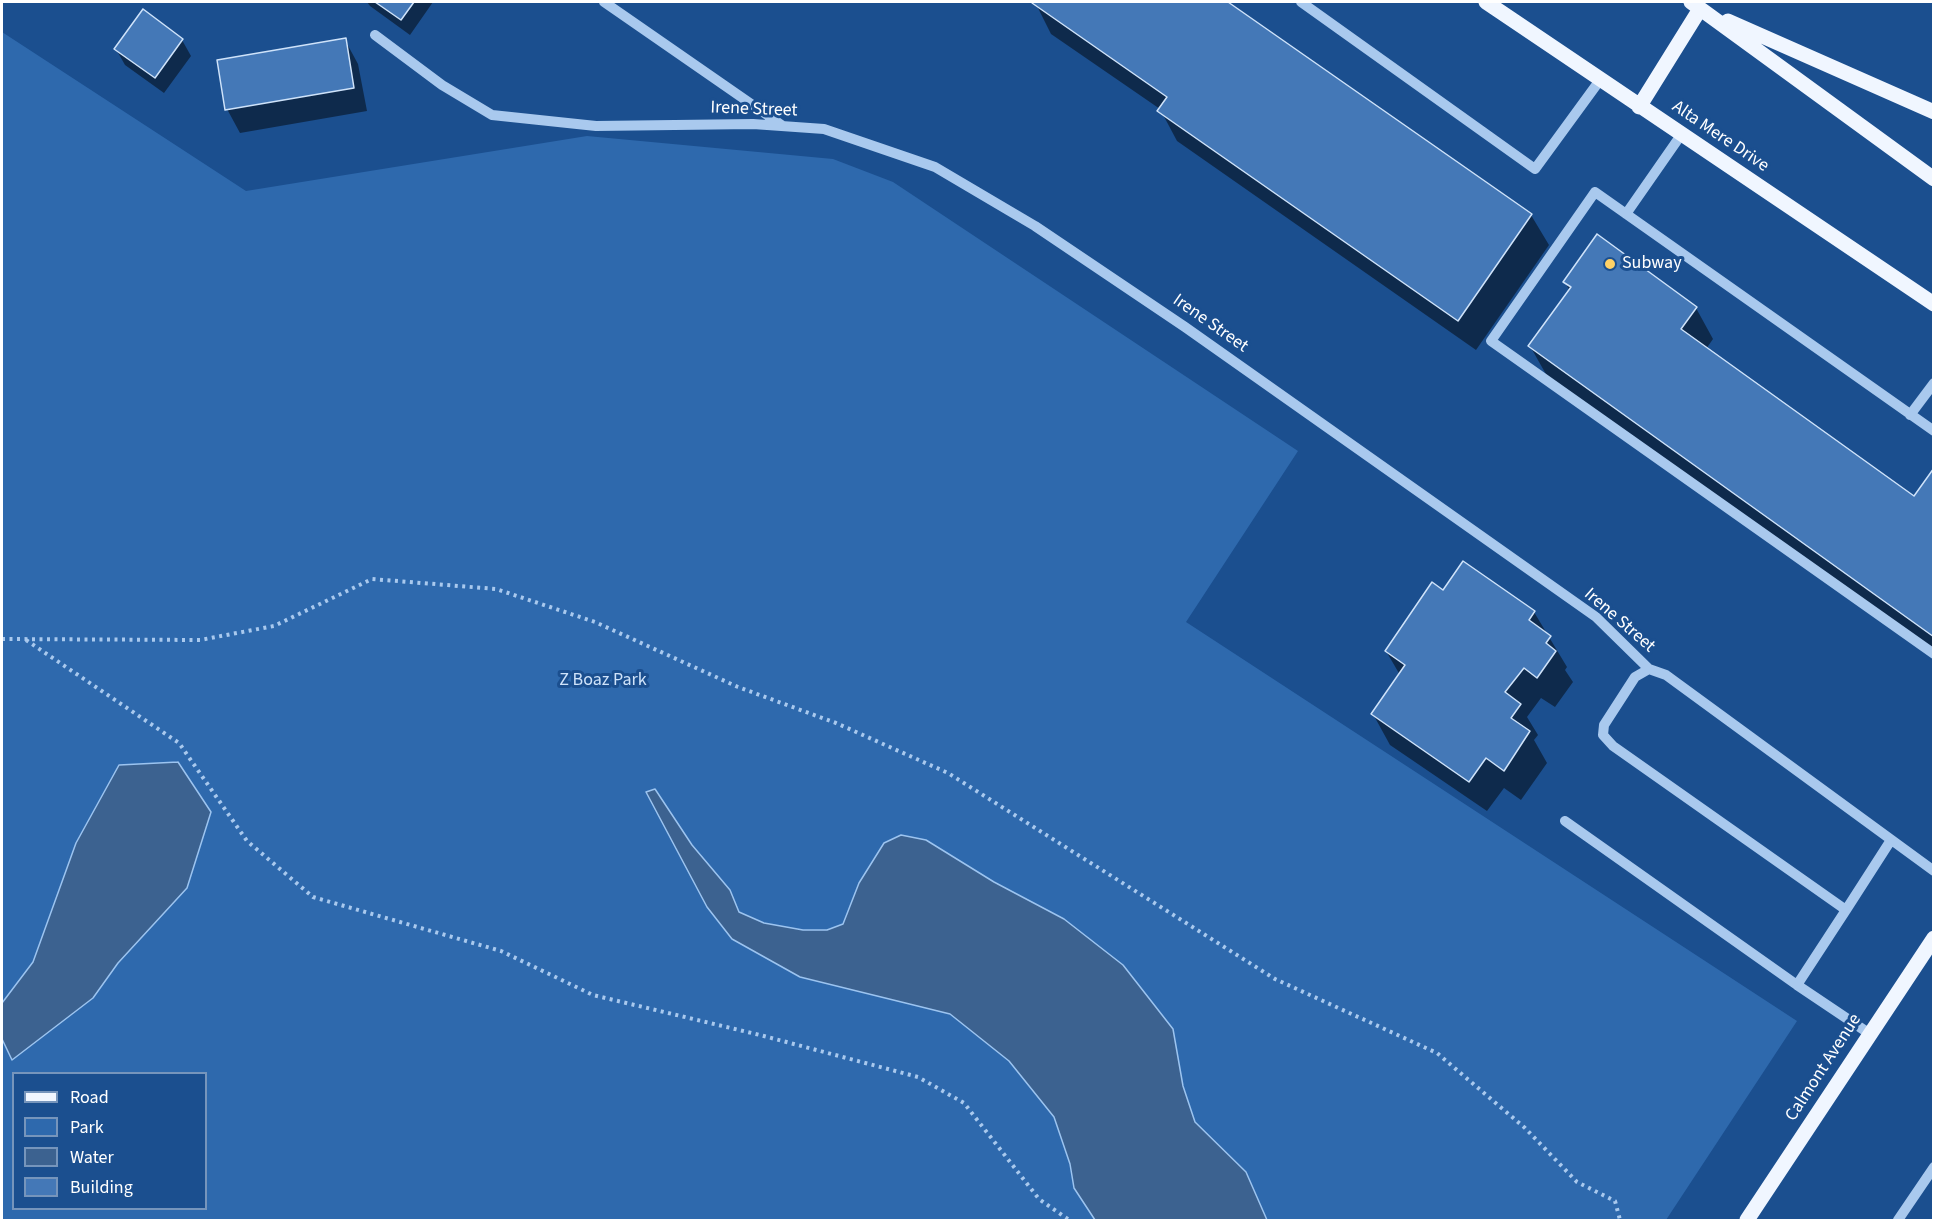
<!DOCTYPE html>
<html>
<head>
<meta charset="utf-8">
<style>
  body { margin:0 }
  #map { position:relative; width:1935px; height:1222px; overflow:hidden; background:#1b4f8f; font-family:"Source Sans 3",sans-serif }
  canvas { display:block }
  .frame { position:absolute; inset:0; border:3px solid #fff; pointer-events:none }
  .legend { position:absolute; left:12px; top:1072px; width:195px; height:138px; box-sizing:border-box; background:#1b4f8f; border:2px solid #7695bc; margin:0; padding:8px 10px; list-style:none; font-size:18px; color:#fff }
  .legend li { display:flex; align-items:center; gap:12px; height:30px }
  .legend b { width:30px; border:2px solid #7695bc }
</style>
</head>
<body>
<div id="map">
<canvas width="1935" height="1222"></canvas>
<div class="frame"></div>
<ul class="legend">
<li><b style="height:8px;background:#f0f6ff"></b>Road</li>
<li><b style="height:16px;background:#2e69ad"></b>Park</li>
<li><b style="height:16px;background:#3c6290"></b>Water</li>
<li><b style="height:16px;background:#4478b7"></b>Building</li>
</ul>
</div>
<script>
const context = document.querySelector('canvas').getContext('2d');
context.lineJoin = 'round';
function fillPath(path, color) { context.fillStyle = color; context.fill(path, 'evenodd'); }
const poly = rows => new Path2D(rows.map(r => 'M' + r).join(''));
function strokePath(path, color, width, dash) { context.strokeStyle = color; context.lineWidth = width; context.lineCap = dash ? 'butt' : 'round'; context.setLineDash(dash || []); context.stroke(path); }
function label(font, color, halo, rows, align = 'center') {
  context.font = font + ' "Source Sans 3",sans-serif'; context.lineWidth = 6; context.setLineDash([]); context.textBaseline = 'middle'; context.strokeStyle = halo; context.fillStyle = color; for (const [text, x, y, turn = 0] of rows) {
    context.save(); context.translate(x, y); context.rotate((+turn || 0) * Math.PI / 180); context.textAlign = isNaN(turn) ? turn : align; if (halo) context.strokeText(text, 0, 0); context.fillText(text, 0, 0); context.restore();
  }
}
const green = poly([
  [2,32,246,191,587,136,833,159,893,182,1298,451,1186,622,1797,1021,1666,1220,2,1220],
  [14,1074,206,1074,206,1208,14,1208]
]);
const water = poly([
  [178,762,211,812,187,888,118,963,93,998,12,1060,2,1039,2,1003,33,962,76,843,119,765,178,762],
  [655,789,692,845,730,890,739,912,764,923,803,930,827,930,843,924,859,883,884,843,901,835,926,840,994,882,1064,919,1123,965,1173,1029,1183,1086,1195,1122,1246,1172,1267,1220,1095,1220,1074,1188,1070,1164,1054,1117,1009,1061,950,1014,800,977,732,939,707,907,646,792,655,789]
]);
const shadow = poly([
  [367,2,433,2,410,35,370,6],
  [1035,2,1225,2,1531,215,1549,245,1476,350,1177,141,1160,109,1051,34],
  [182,40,191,56,164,93,125,65,116,49],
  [345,40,358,64,367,111,240,133,227,109],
  [1565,282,1696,308,1713,339,1706,349,1914,498,1934,470,1934,654,1547,376,1530,346,1570,291],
  [1443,592,1534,612,1567,667,1565,670,1573,682,1555,707,1541,698,1527,717,1538,735,1534,740,1547,763,1521,800,1504,788,1487,811,1390,745,1373,714,1400,675,1386,651]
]);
const building = poly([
  [375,2,414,2,401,20,375,2],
  [1033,2,1228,2,1532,214,1458,321,1157,111,1167,97,1032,3,1033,2],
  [143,9,183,39,155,78,114,49,143,9],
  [346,38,354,88,225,110,217,60,346,38],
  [1597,234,1697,307,1681,329,1914,496,1934,468,1934,637,1528,346,1571,287,1563,282,1597,234],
  [1463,561,1535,611,1529,620,1551,636,1546,643,1556,651,1537,678,1524,668,1505,692,1521,704,1511,718,1530,731,1504,771,1486,758,1469,782,1371,714,1405,665,1385,651,1432,582,1443,590,1463,561]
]);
const path = poly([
  [2,639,200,640,274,626,372,579,496,589,595,622,738,687,836,723,948,773,1275,979,1437,1053,1525,1128,1577,1182,1615,1201,1620,1220],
  [26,640,179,743,247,841,313,897,501,951,593,995,760,1035,918,1077,964,1103,1039,1199,1069,1220]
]);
const minor = poly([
  [604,2,783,126],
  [1301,2,1535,169,1600,80],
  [375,35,442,85,492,115,596,126,753,124,824,129,935,167,1035,226,1185,327,1596,617,1649,669,1666,675,1934,871],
  [1626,214,1681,135],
  [1910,415,1934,383],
  [1934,431,1595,192,1491,341,1934,654],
  [1649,669,1635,677,1604,725,1603,735,1613,746,1846,910,1891,840],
  [1565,821,1797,985],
  [1846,910,1797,985,1870,1034],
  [1898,1220,1934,1167]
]);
const major = poly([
  [1486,2,1934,304],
  [1691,2,1934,179],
  [1728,21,1934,112],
  [1639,107,1700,9],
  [1747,1220,1934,938]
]);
const markers = [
  [1610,264,6,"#ffd166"]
];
const streetNames = [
  ["Irene Street",754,110,2],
  ["Alta Mere Drive",1720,137,34],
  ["Irene Street",1210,324,35],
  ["Irene Street",1619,621,41],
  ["Calmont Avenue",1824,1068,-57]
];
const poiNames = [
  ["Subway",1622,264]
];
const parkNames = [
  ["Z Boaz Park",603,681]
];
fillPath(green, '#2e69ad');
fillPath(water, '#3c6290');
strokePath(water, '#9cc4f0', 1.5);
fillPath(shadow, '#0007');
fillPath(building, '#4478b7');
strokePath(building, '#cfe3fa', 1.5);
strokePath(path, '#a9c9ee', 4, [3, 4.5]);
strokePath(minor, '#a9c9ee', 10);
strokePath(major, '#f0f6ff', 15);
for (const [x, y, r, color] of markers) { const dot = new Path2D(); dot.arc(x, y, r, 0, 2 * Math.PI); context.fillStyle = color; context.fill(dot); strokePath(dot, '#1b4f8f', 2); }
label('18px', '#fff', '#1b4f8f', streetNames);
label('18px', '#fff', '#1b4f8f', poiNames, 'left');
label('18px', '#cfe3fa', '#1b4f8f', parkNames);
</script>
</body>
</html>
